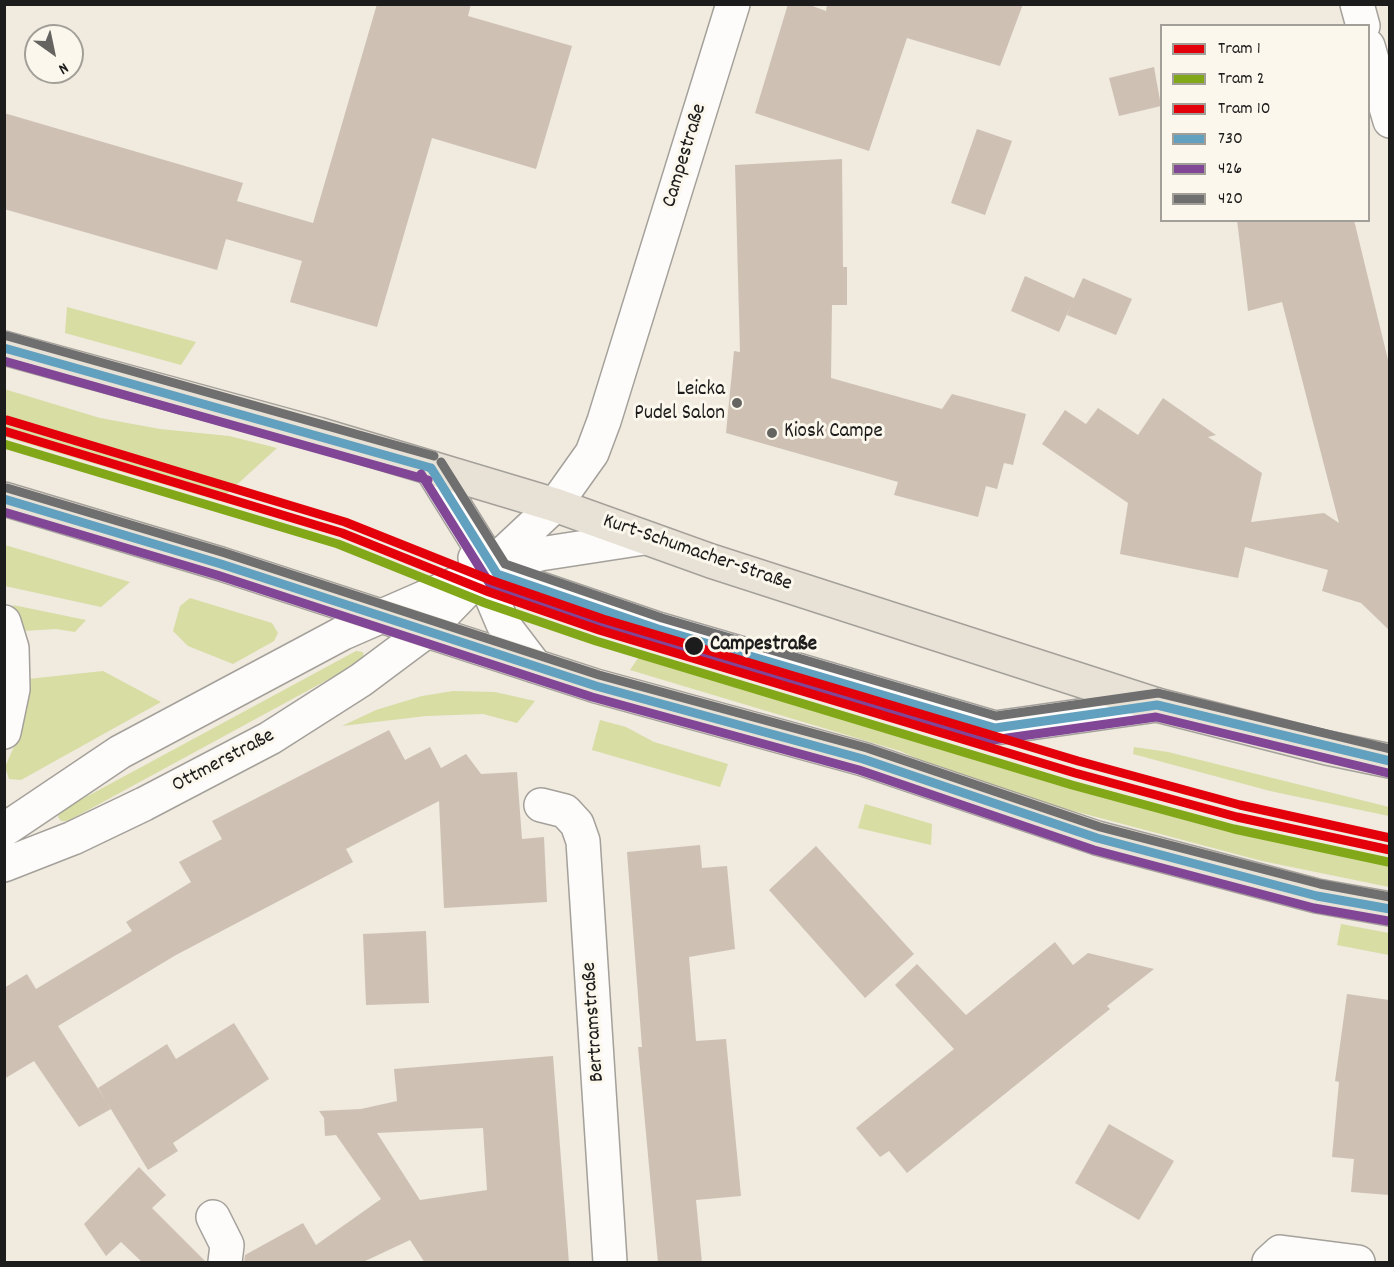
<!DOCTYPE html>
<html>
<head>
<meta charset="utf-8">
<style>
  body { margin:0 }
  #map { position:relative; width:1394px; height:1267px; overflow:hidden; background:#f0eadf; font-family:Dekko,sans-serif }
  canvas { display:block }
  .frame { position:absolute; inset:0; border:6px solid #1c1c1c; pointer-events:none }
  .legend { position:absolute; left:1160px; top:24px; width:210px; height:198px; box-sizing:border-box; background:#fbf7ec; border:2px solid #a29f99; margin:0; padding:8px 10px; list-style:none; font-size:18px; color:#1c1c1c }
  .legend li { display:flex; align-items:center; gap:12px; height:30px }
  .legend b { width:30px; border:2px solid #a29f99 }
  .north { position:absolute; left:24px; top:24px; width:60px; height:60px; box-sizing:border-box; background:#fbf7ec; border:2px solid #a29f99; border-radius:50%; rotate:147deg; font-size:16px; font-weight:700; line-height:24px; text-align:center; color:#1c1c1c }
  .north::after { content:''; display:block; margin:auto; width:21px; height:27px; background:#666460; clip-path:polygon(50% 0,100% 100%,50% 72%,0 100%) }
</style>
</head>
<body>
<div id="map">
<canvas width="1394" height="1267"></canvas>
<div class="frame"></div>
<ul class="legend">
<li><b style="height:8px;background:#e3000b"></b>Tram 1</li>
<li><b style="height:8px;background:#82a81a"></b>Tram 2</li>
<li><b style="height:8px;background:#e3000b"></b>Tram 10</li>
<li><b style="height:8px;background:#62a0bf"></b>730</li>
<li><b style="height:8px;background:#814796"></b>426</li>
<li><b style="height:8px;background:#706f6f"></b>420</li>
</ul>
<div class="north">N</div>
</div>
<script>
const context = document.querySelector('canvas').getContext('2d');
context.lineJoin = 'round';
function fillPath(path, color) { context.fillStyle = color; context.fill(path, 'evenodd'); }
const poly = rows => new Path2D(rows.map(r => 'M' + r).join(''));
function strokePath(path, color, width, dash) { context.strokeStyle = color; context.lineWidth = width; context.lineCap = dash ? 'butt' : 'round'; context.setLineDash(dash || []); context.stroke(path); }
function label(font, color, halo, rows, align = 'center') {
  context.font = font + ' Dekko,sans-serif'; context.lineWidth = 6; context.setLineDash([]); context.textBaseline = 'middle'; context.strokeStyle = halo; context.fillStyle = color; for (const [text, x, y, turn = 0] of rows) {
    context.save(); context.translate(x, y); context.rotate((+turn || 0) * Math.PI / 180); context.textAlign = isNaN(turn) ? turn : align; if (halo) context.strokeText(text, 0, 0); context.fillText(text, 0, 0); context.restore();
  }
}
const green = poly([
  [67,307,196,342,181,365,65,333],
  [4,389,100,418,160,429,229,436,277,448,219,501,5,437],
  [4,545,5,545,130,582,101,607,5,586],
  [190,598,272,623,278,633,274,641,233,664,188,646,173,631,180,606],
  [13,605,86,620,75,632,56,629,23,631],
  [356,651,363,652,364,660,68,821,61,821,58,817,60,811],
  [640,655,1135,803,1266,837,1389,863,1389,887,1262,861,1006,793,956,776,900,751,630,670],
  [103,671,161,702,21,780,9,779,5,767,16,742,28,679],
  [453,691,495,692,535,701,517,723,483,714,426,716,342,726,376,710,422,696],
  [600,720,626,727,654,742,728,764,720,787,592,750],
  [1134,747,1168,752,1389,807,1389,816,1270,791,1133,754],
  [865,804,932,824,931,845,858,828],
  [1341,924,1389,933,1389,955,1337,945]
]);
const building = poly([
  [377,4,471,4,468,16,572,46,536,169,432,138,377,327,290,302,302,261,226,239,217,270,4,209,4,113,243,183,237,201,313,223],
  [788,4,807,4,826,11,827,4,1023,4,1000,66,907,38,869,151,755,113],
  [1154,67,1161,106,1119,116,1109,78],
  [977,129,1012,141,985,215,951,203],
  [842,159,843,267,847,267,847,305,832,305,831,378,942,409,952,394,1026,414,1013,465,1004,463,997,489,986,486,978,517,894,495,898,482,726,433,734,351,740,352,735,165],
  [1237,220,1354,220,1389,364,1389,630,1361,603,1322,591,1328,570,1245,547,1238,578,1120,554,1128,503,1042,444,1065,410,1086,424,1098,408,1138,435,1163,398,1216,435,1208,437,1262,473,1251,522,1324,513,1339,523,1282,302,1248,311],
  [1025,276,1074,298,1083,278,1132,299,1116,335,1067,315,1072,303,1059,332,1011,311],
  [389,730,405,760,430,747,441,768,466,754,481,774,517,772,522,839,544,837,547,902,444,908,439,801,346,849,353,862,176,955,58,1026,111,1109,79,1127,34,1061,4,1079,4,988,27,974,36,989,132,931,126,922,191,882,179,862,222,839,212,821],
  [700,845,702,868,727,866,735,949,689,957,696,1041,726,1039,741,1196,696,1200,702,1263,658,1263,638,1047,642,1047,627,852],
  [816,846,914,954,865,998,769,890],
  [426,931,429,1003,366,1005,363,934],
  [1055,942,1073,965,1088,953,1154,969,1107,1006,1110,1009,907,1173,889,1151,880,1157,856,1128,954,1049,895,985,917,964,966,1015],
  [1347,994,1389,1000,1389,1195,1351,1192,1354,1159,1332,1157,1339,1082,1335,1081],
  [234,1023,269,1079,173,1143,178,1151,148,1170,98,1088,167,1044,176,1059],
  [553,1056,569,1263,425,1263,410,1240,361,1263,244,1263,245,1255,303,1223,316,1245,381,1199,336,1135,325,1136,324,1118,319,1111,361,1109,397,1101,394,1069],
  [483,1128,487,1190,420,1200,377,1133],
  [1109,1124,1174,1161,1139,1220,1075,1183],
  [139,1167,166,1195,152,1208,207,1263,143,1263,121,1242,106,1256,84,1224]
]);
const minor = poly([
  [1357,4,1363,26],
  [1368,46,1390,121],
  [431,468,497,574,658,629,995,728,1157,705],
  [475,558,503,624,535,666],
  [4,622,12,648,13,689,4,732],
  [541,805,565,811,577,824,583,841,610,1262],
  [4,830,120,752,343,633,499,565,540,554,644,538],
  [4,865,73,838,144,804,270,738,361,680,428,630,492,564,555,505,592,453,604,421,733,4],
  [213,1217,227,1245,225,1262],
  [1269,1262,1280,1252,1358,1262]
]);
const major = poly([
  [4,348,318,434,555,505,711,561,1157,705,1327,748,1390,761],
  [4,499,221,564,596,686,863,759,1097,838,1317,896,1390,909]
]);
const bus1 = poly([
  [4,348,431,468],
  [431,468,497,574,658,629,995,728,1157,705,1390,761],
  [4,499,221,564,596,686,863,759,1097,838,1317,896,1390,909]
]);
const bus2 = poly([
  [4,361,428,480],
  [421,474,490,584,655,641,993,740,1156,717,1388,773],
  [4,512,217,575,592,697,859,770,1094,850,1314,908,1388,921]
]);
const bus3 = poly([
  [7,336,434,456],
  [441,462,505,564,662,618,996,716,1158,693,1390,749],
  [7,488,225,553,599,675,867,748,1100,827,1320,884,1390,897]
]);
const tram1 = poly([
  [4,431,342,533,489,592,599,630,1075,773,1237,817,1390,850]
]);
const tram2 = poly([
  [4,444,338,544,485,603,596,641,1072,785,1234,829,1388,862]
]);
const tram3 = poly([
  [7,420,345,522,493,581,603,619,1078,761,1240,805,1390,838]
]);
const markers = [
  [737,403,6,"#666460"],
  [772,433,6,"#666460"],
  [694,646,10,"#1c1c1c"]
];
const streetNames = [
  ["Campestraße",686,156,-73],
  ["Kurt-Schumacher-Straße",697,554,19],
  ["Ottmerstraße",224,762,-28],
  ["Bertramstraße",595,1022,-94]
];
const poiNames = [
  ["Leicka",725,391],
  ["Pudel Salon",725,415],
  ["Kiosk Campe",784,433,"left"]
];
const stopNames = [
  ["Campestraße",710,646]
];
fillPath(green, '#d8dda4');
fillPath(building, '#cec1b4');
strokePath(minor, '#a4a09a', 36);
strokePath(major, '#a4a09a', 36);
strokePath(minor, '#fdfcfa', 33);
strokePath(major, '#e8e2d6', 33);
strokePath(bus1, '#62a0bf', 9);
strokePath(bus2, '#814796', 9);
strokePath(bus3, '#706f6f', 9);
strokePath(tram1, '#e3000b', 9);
strokePath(tram2, '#82a81a', 9);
strokePath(tram3, '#e3000b', 9);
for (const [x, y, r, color] of markers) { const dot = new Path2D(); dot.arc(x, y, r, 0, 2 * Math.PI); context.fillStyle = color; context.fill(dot); strokePath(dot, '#fbf7ec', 2); }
label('21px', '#1c1c1c', '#fbf7ec', streetNames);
label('21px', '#1c1c1c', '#fbf7ec', poiNames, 'right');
label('bold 21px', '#1c1c1c', '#fbf7ec', stopNames, 'left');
</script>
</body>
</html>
